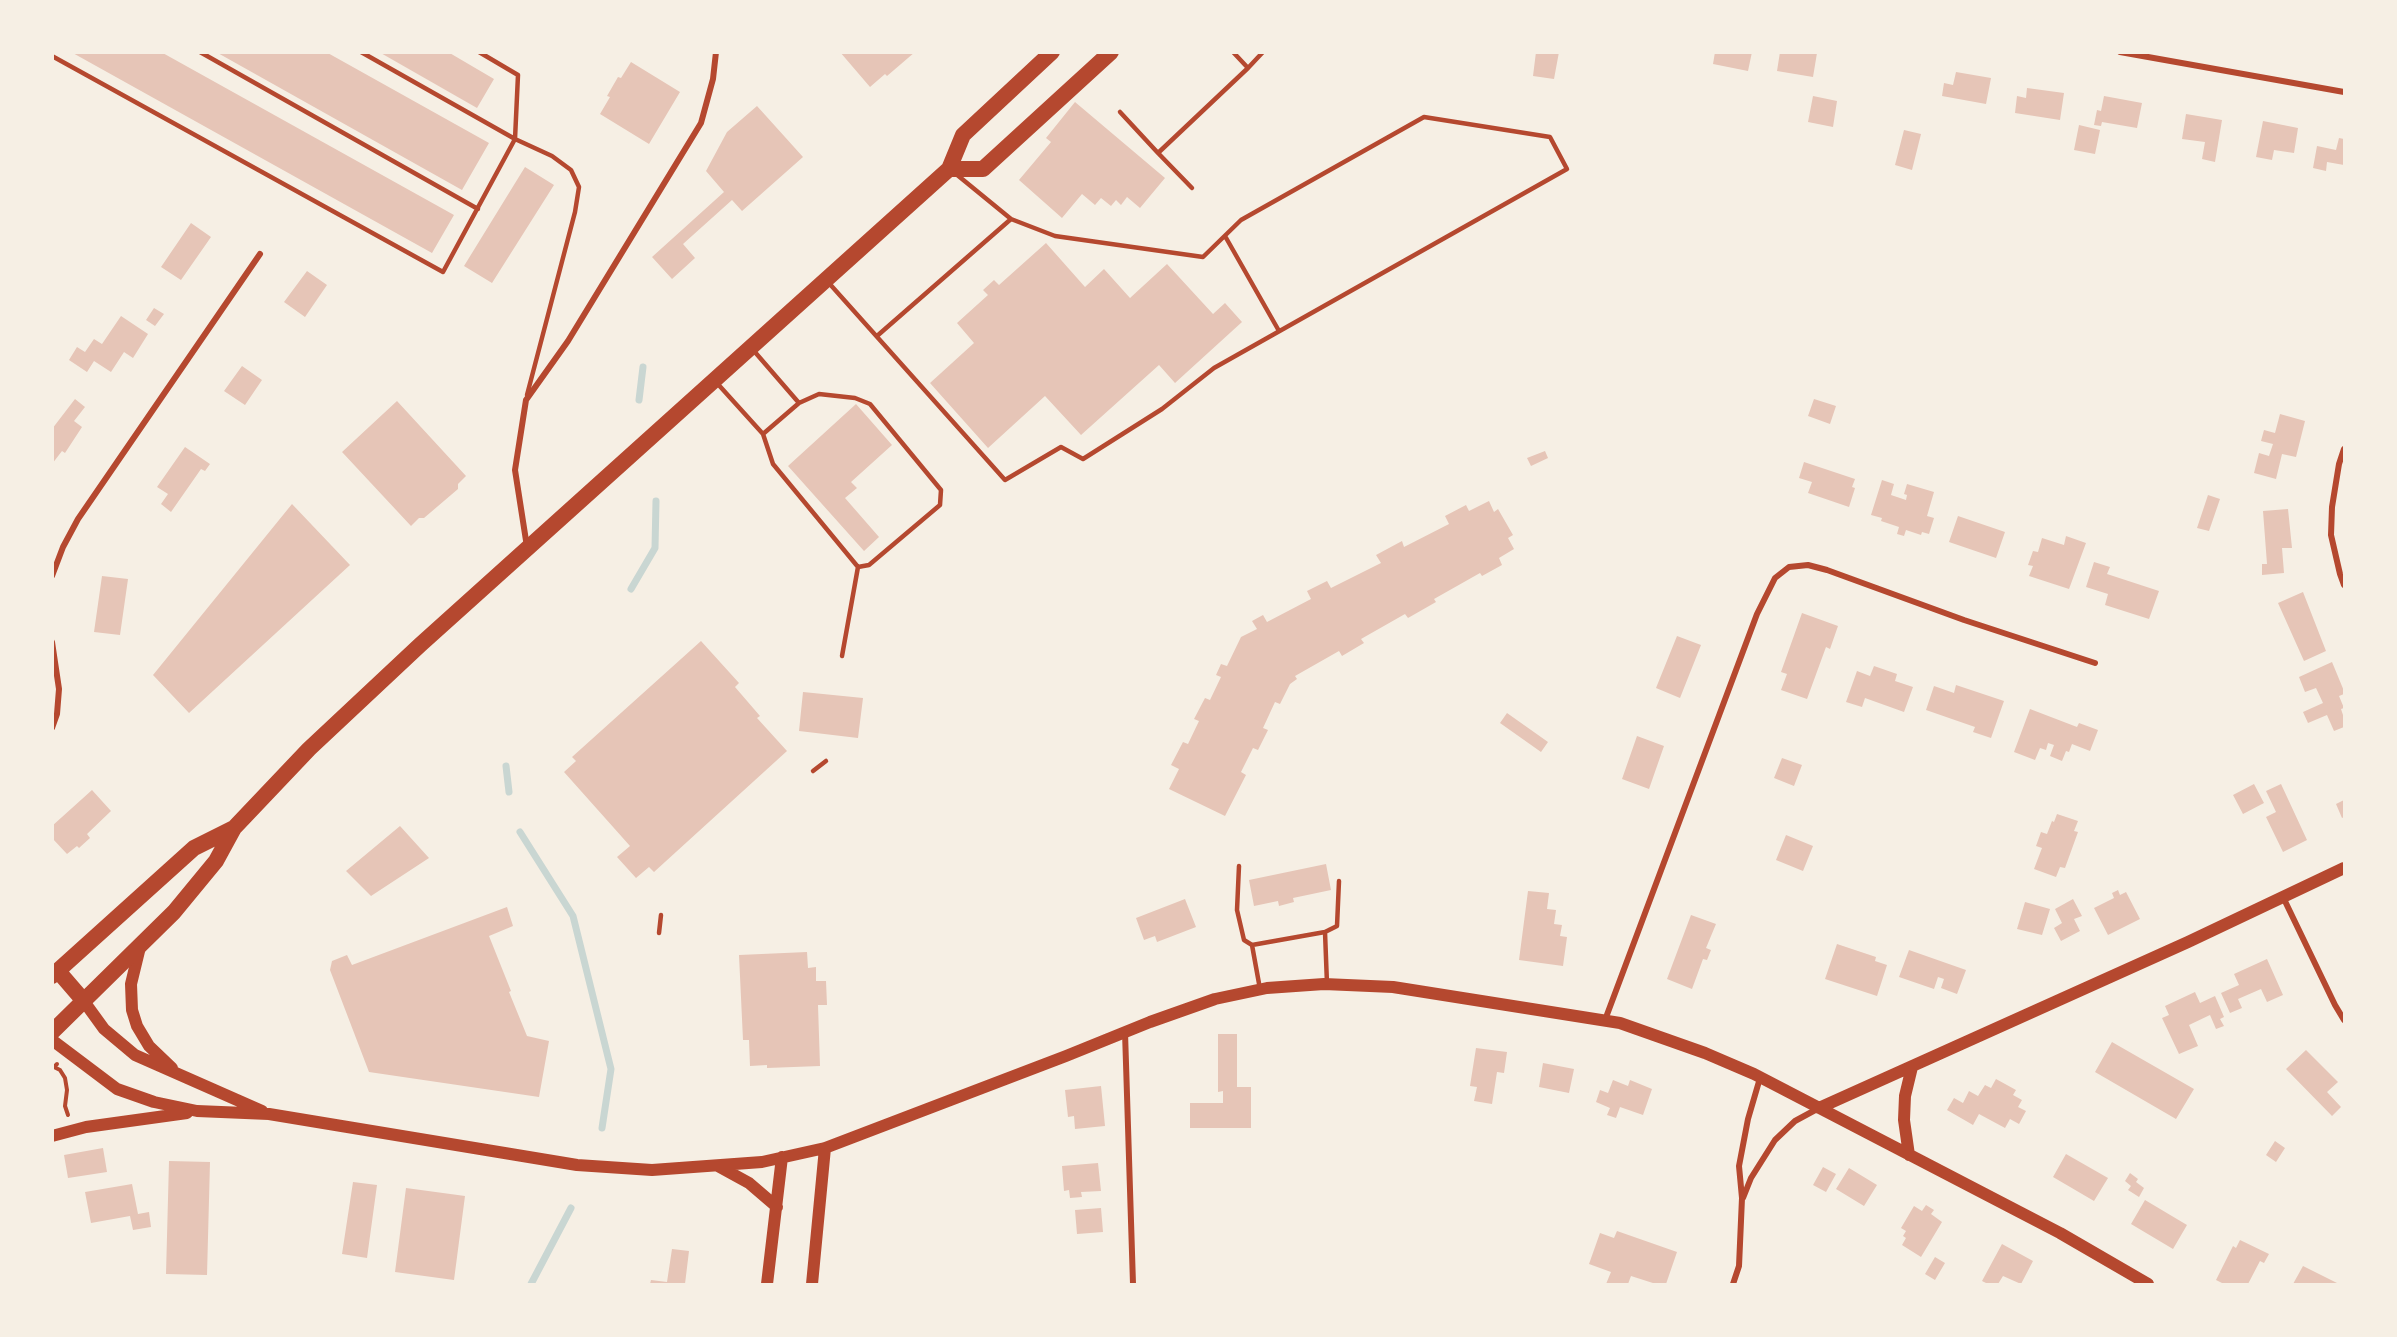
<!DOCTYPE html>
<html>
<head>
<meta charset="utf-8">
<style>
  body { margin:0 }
  #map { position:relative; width:2397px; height:1337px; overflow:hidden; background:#f6efe4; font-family:Barlow,sans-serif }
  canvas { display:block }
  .frame { position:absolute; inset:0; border:54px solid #f6efe4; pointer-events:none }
</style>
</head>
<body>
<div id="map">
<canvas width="2397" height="1337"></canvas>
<div class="frame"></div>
</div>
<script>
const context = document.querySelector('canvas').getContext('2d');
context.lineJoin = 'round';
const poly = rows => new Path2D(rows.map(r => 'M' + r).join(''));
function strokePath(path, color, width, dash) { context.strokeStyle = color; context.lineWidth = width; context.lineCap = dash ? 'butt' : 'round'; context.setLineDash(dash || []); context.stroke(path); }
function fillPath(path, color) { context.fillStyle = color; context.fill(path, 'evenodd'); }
const stream = poly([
  [639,400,643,367],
  [631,589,655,548,656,501],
  [506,766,509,792],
  [520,832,573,916,611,1069,602,1128],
  [531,1284,571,1208]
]);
const building = poly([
  [71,52,161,52,454,215,432,253],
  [216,52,326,52,489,143,462,190],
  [379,52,448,52,494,79,477,108],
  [840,52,915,52,887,76,885,74,870,87],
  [1536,52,1559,52,1554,79,1533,76],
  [1715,52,1752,52,1748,71,1713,64],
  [1780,52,1817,53,1813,77,1777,71],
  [631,62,680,92,649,144,600,114,610,97,607,96,618,77,621,78],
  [1956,72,1991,78,1986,104,1942,96,1944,83,1953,85],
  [2027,88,2064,93,2060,120,2015,113,2017,96,2026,98],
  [1813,96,1837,101,1833,127,1808,122],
  [2104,96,2142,103,2137,128,2102,122,2101,126,2094,125,2097,110,2101,111],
  [1075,102,1165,178,1140,208,1127,197,1121,205,1116,200,1111,206,1101,198,1095,205,1082,194,1062,218,1019,180,1051,142,1046,138],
  [757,106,803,157,742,211,732,200,683,244,695,258,672,279,652,257,724,192,706,171,727,132],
  [2186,114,2222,120,2215,162,2202,159,2205,142,2182,139],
  [2263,121,2298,128,2294,153,2274,150,2272,160,2256,157],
  [2079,125,2100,130,2095,154,2074,150],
  [1904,130,1921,134,1912,170,1895,165],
  [2339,138,2344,139,2344,165,2327,162,2326,171,2313,168,2317,146,2336,150],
  [525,167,554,185,492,283,464,266],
  [191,223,211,237,181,280,161,267],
  [1046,243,1085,287,1104,269,1130,298,1167,264,1213,314,1225,303,1242,322,1175,383,1159,365,1081,435,1045,396,988,448,930,383,974,343,957,323,988,295,983,290,994,280,999,285],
  [307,271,327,285,305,317,284,302],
  [154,308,164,314,155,326,146,320],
  [121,316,148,334,133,358,124,352,111,372,94,361,87,372,69,360,77,347,85,352,94,339,102,344],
  [242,366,262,380,245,405,224,391],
  [75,399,85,407,74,421,82,427,65,453,62,451,52,464,52,429],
  [1814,399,1836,406,1830,424,1808,416],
  [397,401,466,476,458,484,458,489,424,518,419,518,411,526,342,452],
  [856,404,892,445,851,482,857,488,845,498,879,537,864,551,788,466],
  [2280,414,2305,421,2296,457,2282,454,2276,479,2254,473,2259,453,2269,456,2273,444,2261,441,2264,430,2275,433],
  [185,447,210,464,205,471,201,469,171,512,161,504,168,494,157,487],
  [1545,451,1548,458,1531,466,1527,458],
  [1804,462,1855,479,1852,487,1855,488,1849,507,1808,493,1812,482,1799,478],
  [1882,480,1894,484,1891,495,1906,500,1907,495,1904,494,1907,484,1934,492,1927,516,1934,518,1929,534,1922,532,1921,535,1906,530,1904,536,1897,534,1899,527,1881,521,1882,518,1871,515],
  [2208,495,2220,499,2209,531,2197,528],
  [1489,501,1494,512,1498,509,1513,535,1508,538,1514,549,1499,558,1502,565,1482,576,1480,573,1434,599,1436,602,1408,618,1405,614,1361,639,1364,643,1342,656,1339,651,1295,676,1297,679,1290,684,1280,704,1275,702,1263,728,1268,730,1258,750,1253,748,1241,772,1246,775,1225,816,1169,789,1179,769,1171,765,1183,742,1188,744,1199,721,1194,719,1205,698,1210,700,1221,677,1216,675,1221,664,1227,666,1241,637,1257,629,1252,621,1263,615,1267,622,1311,599,1307,591,1327,581,1331,588,1381,563,1376,555,1402,541,1404,547,1449,524,1445,516,1466,505,1469,511],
  [292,504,350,565,189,713,153,675],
  [2288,509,2292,548,2282,548,2284,573,2262,575,2262,564,2267,564,2263,511],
  [1958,516,2005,532,1996,558,1949,542],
  [2066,536,2086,543,2069,589,2029,576,2033,566,2028,565,2033,551,2038,552,2042,538,2064,545],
  [2094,562,2110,567,2107,574,2159,591,2149,619,2105,605,2108,594,2086,587],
  [102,576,128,579,120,635,94,632],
  [2303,592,2326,651,2304,661,2278,603],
  [1802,613,1838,626,1830,649,1826,647,1807,699,1781,690,1787,674,1781,672],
  [1677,636,1701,645,1680,698,1656,688],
  [701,641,739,683,735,687,760,716,757,718,787,751,654,872,649,867,636,878,617,857,630,846,564,772,576,761,572,757],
  [2332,662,2344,691,2344,694,2339,696,2344,708,2341,709,2344,718,2344,727,2334,731,2327,715,2308,723,2303,712,2323,703,2316,688,2305,692,2299,677],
  [1874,666,1897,674,1895,681,1913,687,1904,712,1865,698,1862,707,1846,702,1857,671,1870,676],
  [1956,685,2004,701,1991,738,1973,732,1975,727,1926,710,1934,686,1954,693],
  [803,692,863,698,858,738,799,731],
  [2030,709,2077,727,2079,723,2098,730,2090,751,2072,744,2069,752,2066,751,2062,761,2050,756,2054,745,2048,743,2046,750,2040,748,2035,760,2014,752],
  [1507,713,1548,742,1541,752,1500,723],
  [1637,736,1664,746,1649,789,1622,779],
  [1782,758,1802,765,1794,786,1774,778],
  [2254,784,2264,803,2243,814,2233,795],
  [2281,784,2307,840,2283,852,2266,817,2276,812,2266,791],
  [92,790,111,811,87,834,90,838,79,848,77,846,67,854,52,838,52,826],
  [2344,800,2344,817,2342,818,2336,804],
  [2057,814,2078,821,2074,831,2078,832,2065,868,2060,867,2056,877,2034,869,2042,848,2036,846,2041,832,2047,834,2052,821,2054,822],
  [400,826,429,858,371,896,346,871],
  [1786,835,1813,846,1803,871,1776,860],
  [1326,864,1331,890,1293,898,1294,902,1279,906,1278,901,1254,906,1249,880],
  [2118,890,2120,895,2126,892,2140,919,2108,935,2094,908,2114,898,2112,893],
  [1528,891,1549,893,1547,909,1556,910,1554,924,1562,925,1560,936,1567,937,1563,966,1519,960],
  [1185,899,1196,927,1157,942,1155,936,1144,940,1136,918],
  [2073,899,2082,916,2074,919,2080,931,2061,941,2054,928,2062,923,2055,909],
  [2025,902,2050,909,2042,935,2017,929],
  [507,907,513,926,489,936,511,991,509,992,527,1036,549,1041,539,1097,369,1072,330,970,332,961,347,955,352,965],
  [1691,915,1716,924,1706,948,1711,950,1707,960,1703,959,1692,989,1667,979],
  [1837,944,1876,957,1875,961,1887,965,1877,996,1825,979],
  [1909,950,1966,970,1957,994,1941,988,1944,979,1938,977,1934,989,1899,977],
  [807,952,808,968,816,967,816,981,826,981,827,1005,818,1005,820,1066,767,1068,767,1065,750,1066,749,1040,743,1040,739,955],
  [2267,959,2283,995,2267,1002,2261,989,2238,999,2242,1008,2230,1013,2221,993,2239,985,2234,974],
  [2195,992,2200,1003,2215,996,2224,1017,2220,1019,2224,1026,2216,1029,2210,1015,2189,1025,2198,1046,2179,1054,2162,1018,2169,1015,2165,1006],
  [1218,1034,1237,1034,1237,1087,1251,1087,1251,1128,1190,1128,1190,1103,1223,1103,1223,1091,1218,1092],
  [2112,1042,2194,1089,2176,1119,2095,1072],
  [1476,1048,1507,1052,1504,1073,1497,1072,1492,1104,1474,1101,1477,1087,1470,1086],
  [2306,1050,2338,1082,2327,1092,2341,1107,2332,1116,2286,1069],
  [1543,1063,1574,1069,1569,1093,1539,1087],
  [1996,1079,2016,1090,2013,1095,2022,1100,2018,1107,2026,1111,2019,1124,2010,1119,2005,1128,1979,1114,1973,1125,1947,1110,1954,1098,1963,1103,1969,1091,1978,1096,1985,1085,1991,1088],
  [1613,1080,1628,1086,1630,1080,1652,1089,1643,1115,1620,1107,1616,1118,1607,1115,1610,1108,1596,1102,1600,1090,1608,1093],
  [1101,1086,1105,1126,1075,1129,1074,1116,1068,1117,1065,1090],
  [2275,1141,2285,1148,2276,1162,2266,1155],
  [103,1148,107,1172,68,1178,64,1155],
  [2066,1154,2108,1178,2094,1201,2053,1177],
  [169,1161,210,1162,207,1275,166,1274],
  [1098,1163,1101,1191,1081,1192,1082,1197,1070,1198,1069,1190,1064,1191,1062,1166],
  [1823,1167,1836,1174,1826,1192,1813,1185],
  [1849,1168,1877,1185,1864,1206,1836,1189],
  [2130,1173,2138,1179,2136,1182,2144,1188,2139,1197,2128,1190,2131,1186,2125,1181],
  [353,1182,377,1185,367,1258,342,1254],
  [132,1184,138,1214,149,1212,151,1227,133,1230,130,1216,91,1223,85,1192],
  [406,1188,465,1196,454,1280,395,1272],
  [2145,1200,2187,1225,2173,1249,2131,1224],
  [1926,1205,1934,1210,1931,1214,1942,1222,1921,1257,1902,1245,1906,1238,1903,1236,1906,1231,1901,1228,1914,1206,1922,1211],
  [1101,1208,1103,1232,1077,1234,1075,1210],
  [1617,1231,1677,1252,1666,1284,1656,1284,1631,1276,1628,1284,1606,1284,1611,1272,1589,1264,1600,1233,1614,1238],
  [2240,1240,2269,1254,2264,1263,2260,1261,2248,1284,2224,1284,2216,1280,2233,1246,2236,1248],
  [2002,1244,2033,1261,2021,1284,2003,1276,1998,1284,1988,1284,1982,1281],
  [672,1249,689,1251,685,1284,650,1284,651,1280,667,1282],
  [1935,1257,1945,1263,1935,1280,1925,1274],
  [2303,1266,2339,1284,2293,1284]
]);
const path = poly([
  [57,1064,54,1067,60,1070,65,1078,67,1090,65,1106,68,1115]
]);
const service = poly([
  [200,52,478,209],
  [361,52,515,139,552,156,571,170,579,187,575,212,527,395],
  [1233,52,1248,68,1263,52],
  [52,56,443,272,515,139,518,75,479,52],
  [1120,112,1158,153],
  [1192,188,1158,153,1248,68],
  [1225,236,1279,331],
  [828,282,1005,480,1061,447,1083,459,1162,409,1214,368,1567,169,1550,137,1424,117,1241,220,1203,257,1055,236,1011,219,956,174],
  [877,336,1011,219],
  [754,351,799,403],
  [716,382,763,434,773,464,858,567,842,656],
  [763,434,799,403,819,394,855,398,870,404,941,490,940,505,869,565,858,567],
  [813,771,826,761],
  [1239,866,1237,910,1244,940,1252,945,1260,989],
  [1325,932,1337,926,1339,881],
  [659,933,661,915],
  [1252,945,1325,932,1327,984]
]);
const minor = poly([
  [2120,52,2344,92],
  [2344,449,2339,464,2332,507,2331,535,2340,574,2344,585],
  [527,547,515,470,526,400,568,341,701,123,713,79,716,52],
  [52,576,63,547,78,519,260,254],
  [52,642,59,689,57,714,52,728],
  [2283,897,2335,1005,2344,1020],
  [1605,1020,1757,614,1775,578,1789,567,1808,565,1827,570,1964,620,2095,663],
  [1125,1032,1133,1284],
  [1743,1198,1751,1178,1775,1140,1795,1121,1819,1108],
  [1733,1284,1739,1266,1742,1198,1739,1166,1748,1119,1760,1078]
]);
const secondary = poly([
  [140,947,131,984,132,1010,137,1026,149,1046,172,1068],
  [83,1000,104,1029,135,1055,262,1111],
  [52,1040,117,1089,154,1102,197,1111,269,1114,577,1165,652,1170,762,1162,825,1148,1066,1056,1150,1022,1215,999,1267,988,1324,984,1393,987,1620,1023,1705,1053,1754,1074,2060,1233,2148,1284],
  [1819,1108,2188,942,2344,868],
  [52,1136,86,1127,187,1113],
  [1909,1155,1904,1120,1905,1096,1912,1067],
  [718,1166,749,1183,777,1207],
  [767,1284,782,1157],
  [812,1284,825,1148]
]);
const trunk = poly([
  [949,169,983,169,1111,52],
  [58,971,83,1000],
  [52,976,194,848,234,828],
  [52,1032,174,912,216,861,234,828,309,749,420,645,949,169,963,135,1052,52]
]);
strokePath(stream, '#c9d6d2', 7);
fillPath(building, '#e6c5b7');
strokePath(path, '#b5482f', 4);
strokePath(service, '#b5482f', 4.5);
strokePath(minor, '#b5482f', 6);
strokePath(secondary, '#b5482f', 12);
strokePath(trunk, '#b5482f', 16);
</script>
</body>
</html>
